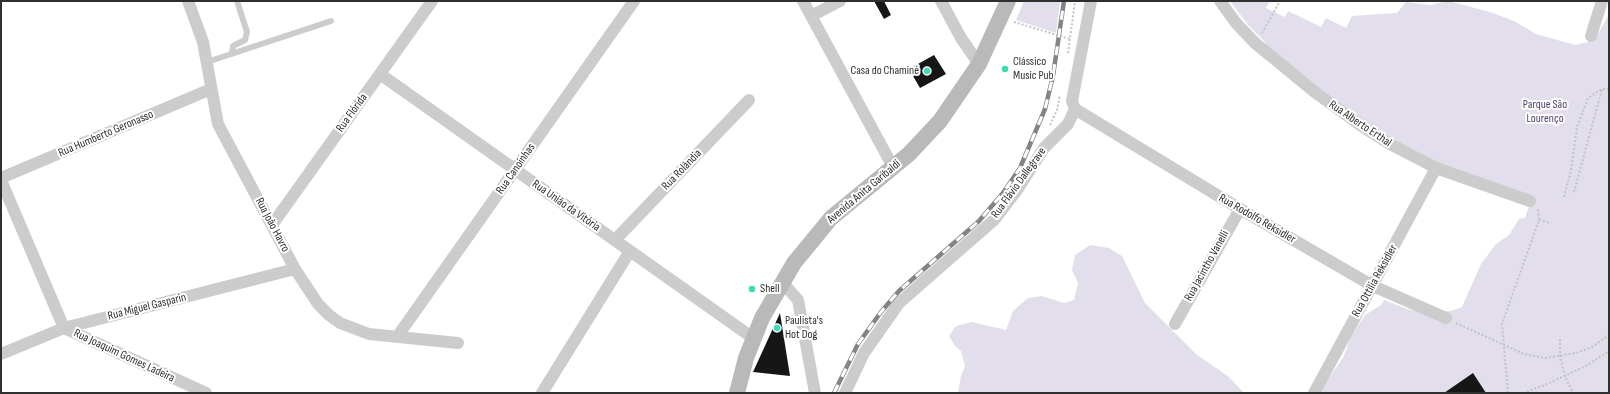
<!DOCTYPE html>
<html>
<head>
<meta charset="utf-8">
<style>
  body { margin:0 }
  #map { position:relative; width:1610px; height:394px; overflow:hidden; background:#fff; font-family:"Sofia Sans Condensed",sans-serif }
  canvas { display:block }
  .frame { position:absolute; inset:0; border:2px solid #2f2f2f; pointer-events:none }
</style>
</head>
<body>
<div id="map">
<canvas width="1610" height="394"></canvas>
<div class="frame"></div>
</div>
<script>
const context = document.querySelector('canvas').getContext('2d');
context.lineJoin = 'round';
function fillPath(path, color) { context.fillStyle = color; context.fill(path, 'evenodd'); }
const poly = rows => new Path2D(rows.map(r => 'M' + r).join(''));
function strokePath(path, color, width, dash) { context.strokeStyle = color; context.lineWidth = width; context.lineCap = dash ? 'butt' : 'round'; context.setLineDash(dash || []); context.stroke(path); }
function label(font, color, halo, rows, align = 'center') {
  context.font = font + ' "Sofia Sans Condensed",sans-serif'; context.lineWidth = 4; context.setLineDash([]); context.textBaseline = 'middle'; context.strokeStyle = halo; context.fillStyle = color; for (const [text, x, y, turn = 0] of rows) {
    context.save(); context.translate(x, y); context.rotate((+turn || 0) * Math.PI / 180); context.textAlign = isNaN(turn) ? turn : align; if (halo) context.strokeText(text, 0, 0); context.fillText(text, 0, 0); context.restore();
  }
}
const green = poly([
  [1024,1,1060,1,1056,33,1016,20],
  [1230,1,1270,1,1266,8,1285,17,1288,11,1321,27,1326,18,1346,28,1352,16,1397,13,1406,2,1430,5,1448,1,1490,12,1514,21,1536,34,1575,45,1588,42,1598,34,1609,14,1609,393,1319,393,1344,356,1351,336,1365,315,1381,305,1384,300,1410,310,1429,313,1451,311,1462,307,1481,264,1496,244,1509,235,1519,219,1525,218,1529,206,1468,176,1409,150,1360,123,1266,49,1265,42,1249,26],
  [1090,245,1109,248,1122,256,1145,303,1196,354,1229,377,1244,393,958,393,961,376,965,366,961,351,955,346,949,336,956,326,972,322,1006,330,1013,311,1028,298,1042,296,1064,303,1074,300,1078,283,1072,270,1075,255]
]);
const building = poly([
  [874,1,884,1,891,15,884,19],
  [934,55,946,74,920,88,909,69],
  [780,313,790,376,753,372],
  [1473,373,1486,393,1444,393]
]);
const path = poly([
  [1014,22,1070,39],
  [1262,33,1280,1],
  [1068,53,1075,1],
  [1050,125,1057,110,1060,95],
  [1574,192,1602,89],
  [1564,197,1571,170,1577,127,1588,98,1602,89,1609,89],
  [1539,220,1551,223],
  [1456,323,1524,354,1545,358,1576,353,1592,347,1609,335],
  [1560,339,1560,357,1565,376,1573,393],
  [1508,393,1502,324,1539,220,1538,209],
  [1523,393,1545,385,1586,366,1609,351]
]);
const lane = poly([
  [232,54,233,46,245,40,247,32,237,1],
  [207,62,331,21]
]);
const street = poly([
  [188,1,203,42,218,124,295,269,318,304,329,315,340,323,369,334,458,343],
  [803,1,893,167],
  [941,1,961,38,979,64],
  [1220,1,1236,23,1255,43,1316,93,1360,125,1388,143,1436,168,1530,201],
  [811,16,840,1],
  [1591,36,1602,1],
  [380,74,753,338],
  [1075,109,1240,209,1373,286,1446,318],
  [1,178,211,89],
  [1,180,64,328,206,393],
  [272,225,432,1],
  [615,240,749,100],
  [782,282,798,300,815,393],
  [1175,324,1240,209],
  [397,337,634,1],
  [1,354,64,328,295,269],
  [542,393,630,251],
  [845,393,864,353,899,303,994,220,1017,190,1044,148,1068,124,1075,109,1072,101,1091,1],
  [1314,393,1436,168]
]);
const secondary = poly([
  [737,393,746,358,762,318,794,263,831,218,909,154,940,121,979,64,1008,1]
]);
const rail = poly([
  [834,393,858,344,881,312,899,291,979,221,1003,193,1020,168,1045,109,1053,76,1064,1]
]);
const markers = [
  [1005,69,4,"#3bddb7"],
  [927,71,4,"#3bddb7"],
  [752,289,4,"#3bddb7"],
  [777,328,4,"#3bddb7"]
];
const poiNames = [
  ["Clássico",1013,62],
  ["Music Pub",1013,76],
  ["Casa do Chaminé",919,71,"right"],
  ["Shell",760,289],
  ["Paulista's",785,321],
  ["Hot Dog",785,335]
];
const parkNames = [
  ["Parque São",1545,105],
  ["Lourenço",1545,119]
];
const streetNames = [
  ["Rua Flórida",352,113,-54],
  ["Rua Alberto Erthal",1360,124,34],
  ["Rua Humberto Geronasso",106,134,-23],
  ["Rua Canoinhas",516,169,-55],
  ["Rua Rolândia",682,170,-46],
  ["Rua Flávio Dallegrave",1019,183,-54],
  ["Avenida Anita Garibaldi",864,192,-40],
  ["Rua União da Vitória",566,206,35],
  ["Rua Rodolfo Reksidler",1257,219,30],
  ["Rua João Havro",272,225,62],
  ["Rua Jacintho Vanelli",1207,266,-61],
  ["Rua Ottília Reksidler",1375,281,-61],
  ["Rua Miguel Gasparin",147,307,-14],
  ["Rua Joaquim Gomes Ladeira",124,356,25]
];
fillPath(green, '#e2deec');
fillPath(building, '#161616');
strokePath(path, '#c3c3c3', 2, [2, 2]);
strokePath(lane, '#ccc', 6);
strokePath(street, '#ccc', 12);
strokePath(secondary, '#b9b9b9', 16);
strokePath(rail, '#848484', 4.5);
strokePath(rail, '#fff', 3, [9]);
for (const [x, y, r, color] of markers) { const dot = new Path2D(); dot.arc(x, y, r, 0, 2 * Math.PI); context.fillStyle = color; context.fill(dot); strokePath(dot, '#fff', 1.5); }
label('12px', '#2f2f2f', '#fff', poiNames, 'left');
label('12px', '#4e3f69', '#fff', parkNames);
label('12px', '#2f2f2f', '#fff', streetNames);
</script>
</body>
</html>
